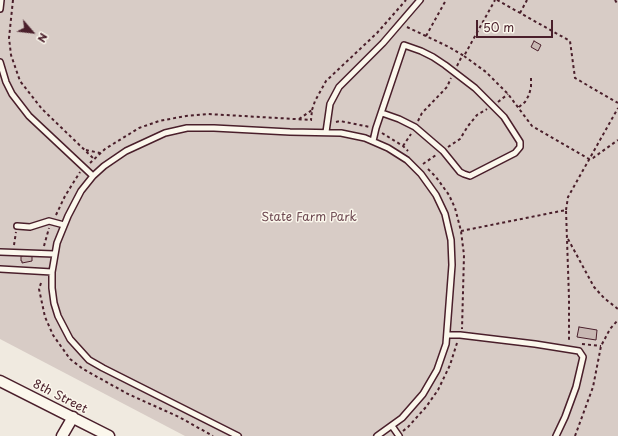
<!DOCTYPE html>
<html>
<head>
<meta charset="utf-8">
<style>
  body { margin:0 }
  #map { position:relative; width:618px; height:436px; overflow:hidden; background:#f0eae0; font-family:"Playpen Sans",sans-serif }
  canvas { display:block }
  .north { position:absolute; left:12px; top:12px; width:40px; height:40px; -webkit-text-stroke:3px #fbf7ec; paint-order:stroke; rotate:118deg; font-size:11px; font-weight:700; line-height:16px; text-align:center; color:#4a1f2b }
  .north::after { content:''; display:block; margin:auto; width:14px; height:18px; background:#4a1f2b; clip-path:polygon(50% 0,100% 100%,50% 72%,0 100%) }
  .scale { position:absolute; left:476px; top:20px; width:77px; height:18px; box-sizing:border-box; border:2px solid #4a1f2b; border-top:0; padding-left:5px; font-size:12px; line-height:14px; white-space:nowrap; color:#4a1f2b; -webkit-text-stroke:3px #fbf7ec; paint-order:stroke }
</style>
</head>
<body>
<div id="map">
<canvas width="618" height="436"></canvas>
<div class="north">N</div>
<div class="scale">50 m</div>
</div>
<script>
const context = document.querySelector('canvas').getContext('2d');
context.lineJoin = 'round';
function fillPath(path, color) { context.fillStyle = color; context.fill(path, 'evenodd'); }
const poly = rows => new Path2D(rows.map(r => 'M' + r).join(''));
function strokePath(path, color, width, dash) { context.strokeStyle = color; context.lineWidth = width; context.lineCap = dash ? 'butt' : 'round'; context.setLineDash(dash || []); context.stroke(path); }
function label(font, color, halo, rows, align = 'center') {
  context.font = font + ' "Playpen Sans",sans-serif'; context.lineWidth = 3; context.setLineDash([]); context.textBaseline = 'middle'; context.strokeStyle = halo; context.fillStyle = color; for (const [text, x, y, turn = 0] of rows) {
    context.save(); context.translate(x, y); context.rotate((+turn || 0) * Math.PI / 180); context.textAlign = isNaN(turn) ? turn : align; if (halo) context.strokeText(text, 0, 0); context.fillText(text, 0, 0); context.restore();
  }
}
const green = poly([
  [0,0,618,0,618,436,185,436,0,339]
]);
const building = poly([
  [534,41,541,45,538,51,531,47,534,41],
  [23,254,32,255,32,261,22,263,22,261,21,261,21,256,23,256,23,254],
  [579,327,597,330,596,340,577,337,579,327]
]);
const path = poly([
  [13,0,9,38,11,55,20,81,42,109,94,159],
  [497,0,570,41,575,78,618,103],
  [615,0,618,5],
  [520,13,527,0],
  [407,27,449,47,464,56,495,0],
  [426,36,446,0],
  [464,56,486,72,508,94,532,126,589,159,593,158,618,140],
  [457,66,462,56],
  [498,102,508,94],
  [519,107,525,102,529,95,531,87,531,77],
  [312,110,315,101,326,81,377,33,406,0],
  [299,119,312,110,311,120],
  [418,121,422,113,447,87,451,78],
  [336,122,340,121,370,127],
  [382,133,403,146,408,151],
  [403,146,411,134],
  [448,147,460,139,468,126,477,115,487,109],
  [86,150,100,153],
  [90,163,105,149,139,128,159,121,186,116,208,114,312,120],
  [423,164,436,155],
  [428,169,436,177,449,195,455,208,461,231,464,255,462,329],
  [566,210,568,197,618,108],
  [56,215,65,196,80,172],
  [461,231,566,210,569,298,569,341],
  [568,239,594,287,604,298,618,309],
  [14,245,16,232],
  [44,246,49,228],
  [41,283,39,289,45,317,53,335,70,359,83,369,128,394,179,417,213,436],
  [582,344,601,346],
  [403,431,408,427,426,407,438,390,450,365,457,343],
  [575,436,593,387,601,346,610,329,618,320]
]);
const lane = poly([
  [0,9,1,0],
  [0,62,6,82,12,94,29,116,93,176],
  [326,132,330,104,339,87,383,43,420,0],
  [373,141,376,128,404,45,421,51,433,57,445,65,475,88,504,117,520,142,520,147,515,153,470,176,464,174,460,172,443,151,415,127,399,119,382,113],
  [17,226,30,227,49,221,64,225],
  [0,252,54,254],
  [0,269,52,272],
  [447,335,460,335,535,344,579,351,583,357,576,387,565,417,556,436],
  [392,426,399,436],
  [238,436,103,368,89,360,70,339,58,316,54,303,52,288,52,272,57,243,68,216,81,191,93,176,104,166,126,151,165,133,187,128,214,128,290,132,341,133,365,138,388,148,407,160,421,174,436,195,445,214,451,240,452,265,446,344,437,370,423,394,402,418,377,436]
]);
const street = poly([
  [0,381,109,436],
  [62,436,73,417]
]);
const parkNames = [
  ["State Farm Park",309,218]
];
const streetNames = [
  ["8th Street",60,397,27]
];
fillPath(green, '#d8ccc6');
fillPath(building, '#c8b8b3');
strokePath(building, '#4a1f2b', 1);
strokePath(lane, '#4a1f2b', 8);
strokePath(street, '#4a1f2b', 13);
strokePath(path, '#4a1f2b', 2, [3, 3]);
strokePath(lane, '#fbf7ec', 5);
strokePath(street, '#fbf7ec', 10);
label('12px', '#6e4a52', '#fbf7ec', parkNames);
label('12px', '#4a1f2b', '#fbf7ec', streetNames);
</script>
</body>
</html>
